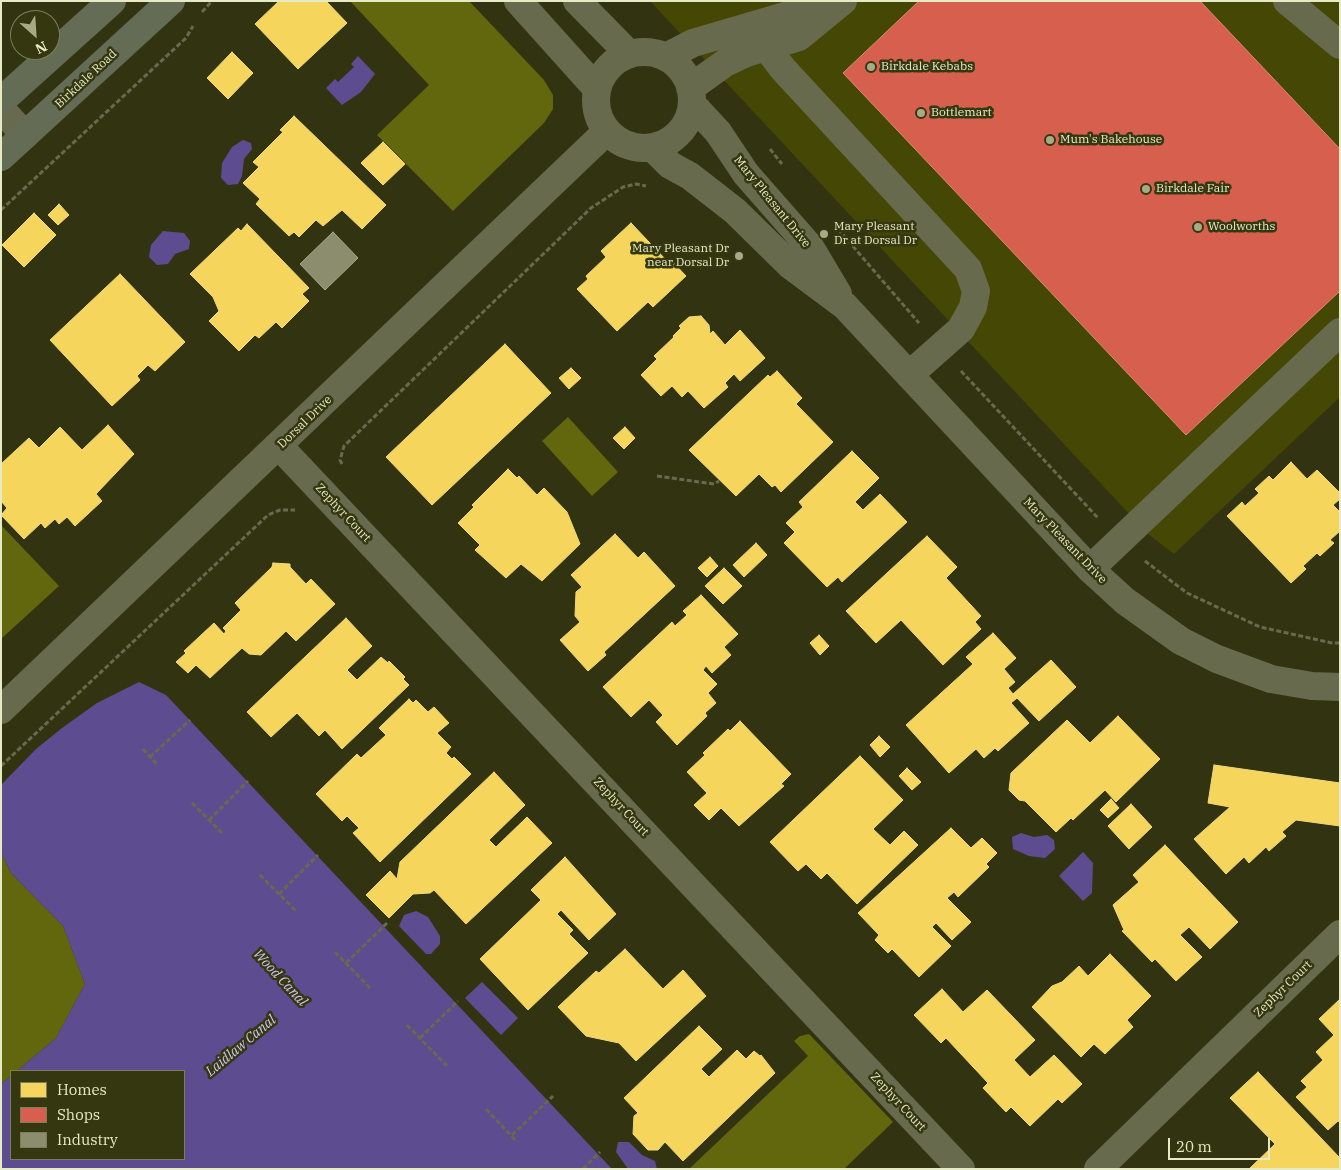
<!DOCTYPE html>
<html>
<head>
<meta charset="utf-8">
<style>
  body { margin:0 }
  #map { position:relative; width:1341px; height:1170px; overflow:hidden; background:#323411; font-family:"IBM Plex Serif",serif }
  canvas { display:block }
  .frame { position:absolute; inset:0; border:2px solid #e6eac5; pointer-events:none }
  .legend { position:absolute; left:10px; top:1070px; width:175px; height:90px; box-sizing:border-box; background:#34370f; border:1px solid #7b7f58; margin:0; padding:6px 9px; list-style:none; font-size:15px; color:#e6eac5 }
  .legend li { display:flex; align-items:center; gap:10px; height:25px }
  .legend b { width:25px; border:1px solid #7b7f58 }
  .north { position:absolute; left:10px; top:10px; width:50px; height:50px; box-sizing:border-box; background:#34370f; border:1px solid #7b7f58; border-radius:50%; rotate:154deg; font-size:14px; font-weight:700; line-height:20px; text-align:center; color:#e6eac5 }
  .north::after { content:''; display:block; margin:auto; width:18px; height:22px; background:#a7aa86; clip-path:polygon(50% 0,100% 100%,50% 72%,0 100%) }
  .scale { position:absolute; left:1168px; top:1138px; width:102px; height:22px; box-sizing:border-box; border:2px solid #e6eac5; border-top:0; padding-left:6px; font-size:15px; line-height:18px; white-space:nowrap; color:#e6eac5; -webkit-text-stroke:4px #34370f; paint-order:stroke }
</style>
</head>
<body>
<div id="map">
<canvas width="1341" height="1170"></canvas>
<div class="frame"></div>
<ul class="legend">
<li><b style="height:14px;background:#f6d55c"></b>Homes</li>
<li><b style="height:14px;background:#d6604d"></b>Shops</li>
<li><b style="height:14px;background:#8c8c6e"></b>Industry</li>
</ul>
<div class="north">N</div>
<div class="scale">20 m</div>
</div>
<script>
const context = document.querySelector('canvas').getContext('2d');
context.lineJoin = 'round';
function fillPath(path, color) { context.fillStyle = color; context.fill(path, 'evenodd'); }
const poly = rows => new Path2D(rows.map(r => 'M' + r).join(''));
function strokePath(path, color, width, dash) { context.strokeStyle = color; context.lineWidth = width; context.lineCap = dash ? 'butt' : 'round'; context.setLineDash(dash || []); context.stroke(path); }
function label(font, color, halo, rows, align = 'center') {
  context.font = font + ' "IBM Plex Serif",serif'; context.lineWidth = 5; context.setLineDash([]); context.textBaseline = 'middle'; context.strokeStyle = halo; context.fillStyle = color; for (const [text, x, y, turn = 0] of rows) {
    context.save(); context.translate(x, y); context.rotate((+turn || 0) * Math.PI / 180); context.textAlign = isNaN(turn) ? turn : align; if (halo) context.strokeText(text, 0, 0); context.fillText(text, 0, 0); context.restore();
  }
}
const built = poly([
  [650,1,1340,1,1340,397,1174,554,1148,534]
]);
const green = poly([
  [350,1,469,1,544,80,553,95,553,109,544,123,453,211,377,135,429,85],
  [568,417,618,472,592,496,542,441],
  [1,525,59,586,1,639],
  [1,853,11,873,63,926,85,984,56,1038,17,1071,11,1071,11,1076,1,1084],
  [809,1034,893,1122,844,1169,689,1169,808,1056,794,1041,800,1036]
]);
const water = poly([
  [358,56,375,74,361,92,342,105,326,88,335,79,338,82,354,67,351,64],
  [243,140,251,143,252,149,244,159,242,176,238,184,228,185,221,178,222,163,232,147],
  [163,231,184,233,190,241,189,249,175,254,168,264,157,265,149,257,151,245],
  [139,682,166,695,612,1169,1,1169,1,1084,11,1076,11,1159,184,1159,184,1071,17,1071,56,1038,85,984,63,926,11,873,1,853,1,785,36,749,62,728,97,703],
  [1021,833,1034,837,1047,835,1054,840,1055,849,1045,858,1029,856,1013,849,1012,837],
  [1083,852,1093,863,1092,893,1083,901,1059,876],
  [416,911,428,917,440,936,440,944,431,954,426,954,399,926,404,915],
  [482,982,518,1018,501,1035,465,998],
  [618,1142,629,1142,642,1155,655,1161,657,1169,628,1169,616,1152]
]);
const homes = poly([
  [279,1,326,1,347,23,298,69,255,24,279,1],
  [232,52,253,73,228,99,207,78,232,52],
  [294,116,386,205,362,229,342,210,323,226,316,220,299,237,294,232,289,236,256,204,260,199,243,183,259,167,253,162,283,132,280,130,294,116],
  [383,142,405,164,383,185,361,163,383,142],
  [59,204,69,215,58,225,48,215,59,204],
  [34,213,56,235,24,267,2,245,34,213],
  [631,223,667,261,670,259,686,276,653,307,648,302,617,331,577,289,588,279,586,276,606,257,601,251,631,223],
  [247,224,309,288,302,294,309,301,282,328,276,322,259,338,255,335,239,351,209,321,219,311,213,297,190,274,238,228,241,231,247,224],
  [120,274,185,342,155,371,148,365,137,376,140,380,112,406,50,340,120,274],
  [701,316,709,325,710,334,713,331,725,345,740,330,765,358,740,381,734,374,725,383,728,387,704,408,688,391,682,397,672,386,661,396,641,375,657,359,654,356,674,337,673,336,681,328,679,326,689,317,701,316],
  [505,344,551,393,432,505,386,457,505,344],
  [571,368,581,378,569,389,559,378,571,368],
  [777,371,802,398,796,404,833,442,781,492,775,485,772,487,759,474,736,496,689,450,768,375,770,377,777,371],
  [108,425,134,454,96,494,102,501,75,526,67,517,59,524,55,519,45,528,41,523,24,539,1,515,7,508,1,501,1,464,29,438,39,448,60,427,82,450,108,425],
  [625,427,635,438,624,449,613,438,625,427],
  [852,451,879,478,855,502,863,510,880,494,907,522,842,582,838,577,827,587,784,543,795,532,786,523,803,507,799,502,852,451],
  [1291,462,1307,479,1317,470,1340,493,1340,499,1333,505,1340,512,1340,531,1330,540,1334,543,1320,556,1317,553,1303,566,1306,569,1291,583,1227,516,1242,502,1245,506,1259,493,1255,489,1269,476,1273,480,1291,462],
  [508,469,517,478,519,476,537,495,544,488,567,512,580,544,542,581,521,564,506,578,475,550,480,545,458,523,474,507,472,505,508,469],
  [615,534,638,558,644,552,675,586,604,652,606,655,588,671,560,640,580,622,575,616,576,592,582,587,571,575,615,534],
  [927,536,957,567,946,578,981,616,975,622,981,629,943,665,901,620,876,643,846,611,927,536],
  [756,543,767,555,744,577,733,565,756,543],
  [710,557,718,566,707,577,698,568,710,557],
  [273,563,290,564,290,567,306,584,311,579,335,604,296,641,286,631,261,655,249,654,242,648,210,678,196,665,188,673,176,662,186,653,184,651,214,623,224,634,226,631,223,628,241,610,235,603,272,567,273,563],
  [724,568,742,586,723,604,705,586,724,568],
  [701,595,738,634,724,647,731,655,712,673,706,666,703,670,717,684,708,693,716,703,705,713,707,716,677,745,656,722,663,715,649,700,631,717,603,687,672,622,675,626,687,615,683,611,701,595],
  [346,618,372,646,347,670,357,680,381,657,388,663,389,661,405,677,403,679,409,685,342,749,325,730,319,736,297,713,271,737,247,712,346,618],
  [993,633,1016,658,1004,669,1015,682,1008,688,1013,694,1051,660,1076,687,1039,721,1017,698,1011,703,1029,723,998,751,995,748,984,758,976,749,949,773,906,725,973,664,966,657,993,633],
  [819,635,829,646,820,655,810,643,819,635],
  [409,699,413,703,416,700,428,712,434,707,449,723,437,733,451,747,446,753,452,759,454,757,471,774,380,862,353,833,359,828,347,816,342,821,316,794,357,754,361,758,386,735,379,728,409,699],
  [1118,716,1160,759,1116,802,1105,790,1073,820,1071,818,1056,832,1025,801,1019,800,1009,790,1011,773,1067,720,1090,743,1118,716],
  [740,721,791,774,781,784,784,786,739,826,721,808,709,820,694,805,707,793,687,772,705,755,703,753,728,729,730,731,740,721],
  [879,736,890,747,880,757,870,745,879,736],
  [860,756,903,800,873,829,890,845,904,831,918,845,857,904,827,873,821,879,806,864,798,871,770,842,860,756],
  [1214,765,1340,783,1340,826,1296,820,1282,832,1286,836,1269,851,1266,847,1249,863,1244,857,1226,874,1194,839,1230,807,1208,803,1214,765],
  [907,768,921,782,912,790,899,776,907,768],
  [494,772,525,805,489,840,496,847,527,817,552,843,466,924,434,890,430,893,413,894,389,918,366,895,390,871,397,879,400,862,494,772],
  [1111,799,1119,808,1108,818,1100,810,1111,799],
  [1131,804,1152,827,1129,849,1108,826,1131,804],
  [951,828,971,848,982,838,997,853,986,864,989,867,958,897,954,892,947,898,971,922,952,940,936,923,932,927,951,946,919,977,892,949,888,953,875,940,879,935,858,913,951,828],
  [1165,845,1238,922,1210,949,1189,927,1180,935,1202,957,1176,981,1155,959,1152,962,1122,931,1124,930,1113,905,1139,882,1133,875,1165,845],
  [565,857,616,914,589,940,561,910,557,914,573,930,569,934,588,953,528,1010,480,959,541,900,531,890,565,857],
  [625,949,663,989,683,970,706,996,636,1061,619,1043,586,1036,558,1007,596,971,599,973,625,949],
  [1110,954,1151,996,1127,1020,1133,1027,1105,1054,1094,1044,1081,1057,1032,1007,1052,986,1062,982,1079,966,1088,976,1110,954],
  [942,989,963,1012,987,990,1035,1040,1014,1060,1030,1077,1054,1055,1082,1084,1062,1103,1058,1099,1030,1126,1011,1107,1006,1112,983,1088,988,1083,946,1038,941,1043,914,1015,942,989],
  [1340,999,1340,1122,1338,1121,1328,1130,1296,1097,1307,1087,1301,1081,1323,1060,1316,1052,1334,1035,1319,1019,1340,999],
  [699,1026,722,1049,701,1069,709,1077,737,1050,746,1059,754,1051,760,1056,761,1055,775,1073,683,1161,665,1142,658,1150,648,1150,633,1134,634,1116,638,1113,624,1098,699,1026],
  [1258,1072,1340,1158,1340,1169,1249,1169,1275,1144,1230,1098,1258,1072]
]);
const shops = poly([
  [919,1,1200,1,1340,149,1340,291,1186,435,843,73,919,1]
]);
const industry = poly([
  [333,232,358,258,325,290,300,264,333,232]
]);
const path = poly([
  [202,12,212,1],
  [770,149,782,164],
  [1,210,186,38,193,26],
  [838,229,919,323],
  [961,371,1098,518],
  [342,464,340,460,344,446,591,208,623,187,636,184,646,186],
  [657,476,714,484,719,481],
  [1145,561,1187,593,1260,627,1332,643,1340,643],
  [143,749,157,764],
  [150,757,190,720],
  [1,766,268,515,280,510,295,510],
  [192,803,224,835],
  [209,820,248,781],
  [260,875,296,911],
  [279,894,318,855],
  [335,952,371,989],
  [346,963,387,923],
  [407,1025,447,1066],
  [420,1038,458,1001],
  [486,1109,517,1142],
  [512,1135,553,1096],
  [583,1169,600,1152]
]);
const minor = poly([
  [518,1,597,89],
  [577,1,629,54],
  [1287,1,1340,45],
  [767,48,783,69,968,269,976,291,973,307,961,329,909,375],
  '596 100a48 48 0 1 1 96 0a48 48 0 1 1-96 0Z',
  [666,57,693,43,792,14,829,11],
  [690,88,725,63,746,53,799,37,843,1],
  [692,104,718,132,746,174,810,247,838,294],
  [1,109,25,135],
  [652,147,670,165,690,176,735,211,790,265,845,306,1090,569,1125,601,1181,641,1217,659,1271,679,1312,686,1340,687],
  [279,446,961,1169],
  [1090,569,1340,332],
  [1,710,607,131],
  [1098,1169,1340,934]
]);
const major = poly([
  [1,101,112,1],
  [1,157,171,1]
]);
const markers = [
  [871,67,5,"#a7aa86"],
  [921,113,5,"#a7aa86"],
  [1050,140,5,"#a7aa86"],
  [1146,189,5,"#a7aa86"],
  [1198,227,5,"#a7aa86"],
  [824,234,5,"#a7aa86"],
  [739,256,5,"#a7aa86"]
];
const poiNames = [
  ["Birkdale Kebabs",881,67],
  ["Bottlemart",931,113],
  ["Mum's Bakehouse",1060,140],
  ["Birkdale Fair",1156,189],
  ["Mary Pleasant",834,227],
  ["Dr at Dorsal Dr",834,241],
  ["Woolworths",1208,227],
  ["Mary Pleasant Dr",729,249,"right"],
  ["near Dorsal Dr",729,263,"right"]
];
const streetNames = [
  ["Birkdale Road",86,79,-43],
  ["Mary Pleasant Drive",772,202,51],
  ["Dorsal Drive",305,422,-44],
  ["Zephyr Court",343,513,47],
  ["Mary Pleasant Drive",1065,541,46],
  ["Zephyr Court",621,807,47],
  ["Zephyr Court",1283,989,-44],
  ["Zephyr Court",898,1102,47]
];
const waterNames = [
  ["Wood Canal",280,978,47],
  ["Laidlaw Canal",241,1046,-40]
];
fillPath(built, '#454804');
fillPath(green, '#62660d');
fillPath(water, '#5e4c90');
fillPath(homes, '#f6d55c');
strokePath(homes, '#f1db7c', 1);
fillPath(shops, '#d6604d');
strokePath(shops, '#db8971', 1);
fillPath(industry, '#8c8c6e');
strokePath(industry, '#a7a888', 1);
strokePath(path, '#686a4f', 3, [5, 2.5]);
strokePath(minor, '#686a4d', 28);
strokePath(major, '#656c55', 28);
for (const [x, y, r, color] of markers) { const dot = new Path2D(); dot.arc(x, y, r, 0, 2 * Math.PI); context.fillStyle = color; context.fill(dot); strokePath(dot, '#34370f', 2); }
label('12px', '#e6eac5', '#34370f', poiNames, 'left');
label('12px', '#e6eac5', '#34370f', streetNames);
label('italic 14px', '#cdc6f2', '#34370f', waterNames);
</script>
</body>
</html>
